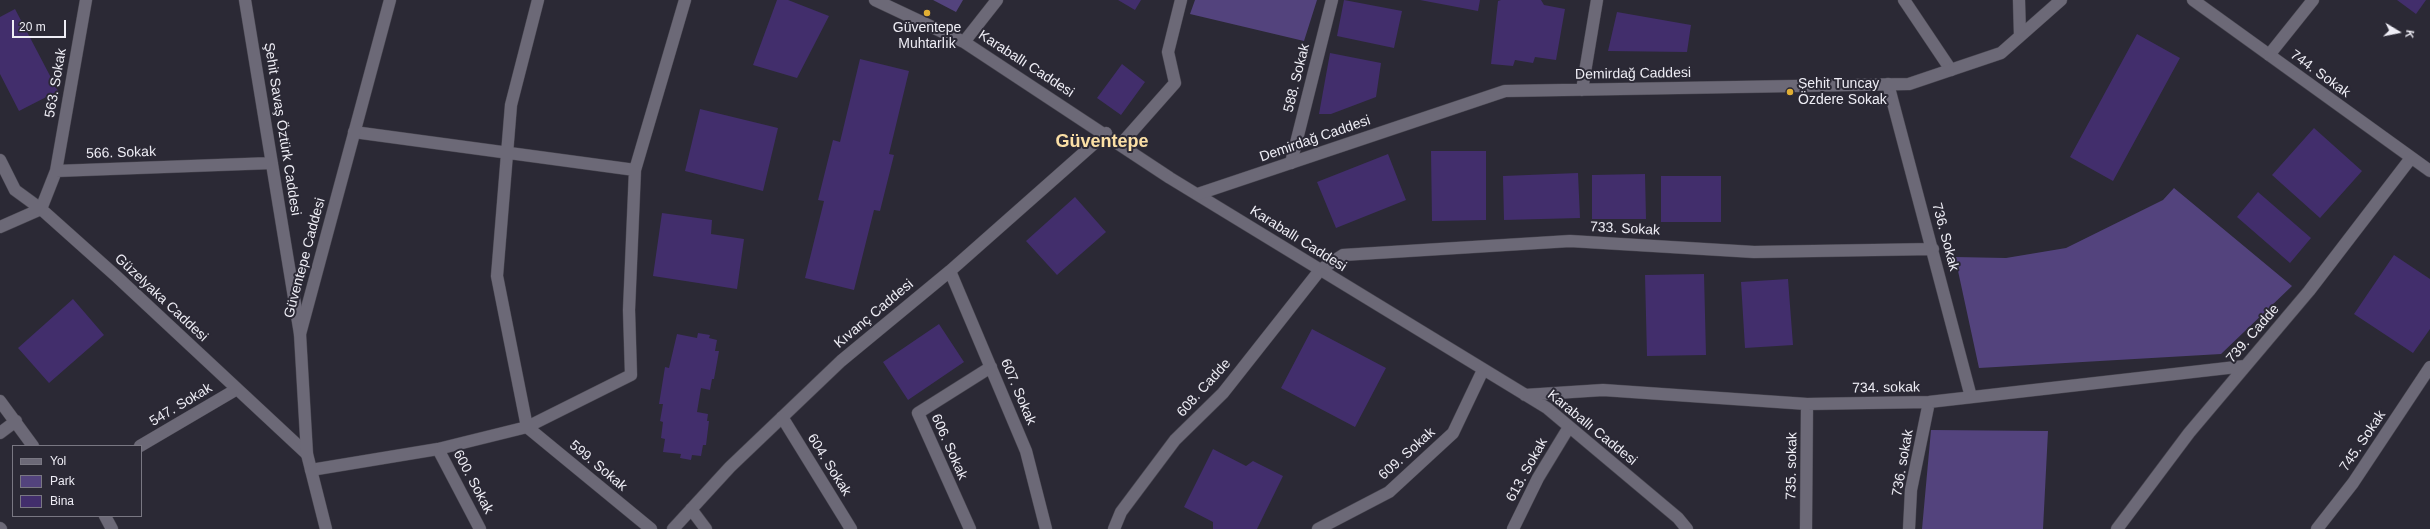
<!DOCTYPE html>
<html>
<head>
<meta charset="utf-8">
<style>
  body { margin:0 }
  #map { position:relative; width:2430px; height:529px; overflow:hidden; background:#2b2935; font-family:Helvetica,sans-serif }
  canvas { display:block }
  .legend { position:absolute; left:12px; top:445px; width:130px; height:72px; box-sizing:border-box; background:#2b2935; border:1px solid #797782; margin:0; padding:5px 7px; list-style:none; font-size:12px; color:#eeedf5 }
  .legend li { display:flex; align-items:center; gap:8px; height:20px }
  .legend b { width:20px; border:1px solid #797782 }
  .north { position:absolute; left:2378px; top:12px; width:40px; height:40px; -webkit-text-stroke:3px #2b2935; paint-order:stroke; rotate:100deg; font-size:11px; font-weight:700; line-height:16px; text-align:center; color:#eeedf5 }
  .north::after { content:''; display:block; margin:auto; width:14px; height:18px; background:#eeedf5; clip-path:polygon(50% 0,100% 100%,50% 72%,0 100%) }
  .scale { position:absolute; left:12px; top:20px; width:54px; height:18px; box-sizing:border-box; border:2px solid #eeedf5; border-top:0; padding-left:5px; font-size:12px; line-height:14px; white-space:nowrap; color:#eeedf5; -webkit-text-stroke:3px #2b2935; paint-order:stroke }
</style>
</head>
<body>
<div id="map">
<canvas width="2430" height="529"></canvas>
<ul class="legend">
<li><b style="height:5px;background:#6c6977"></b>Yol</li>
<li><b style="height:11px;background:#53437d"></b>Park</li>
<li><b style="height:11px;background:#422e6c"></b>Bina</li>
</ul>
<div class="north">K</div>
<div class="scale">20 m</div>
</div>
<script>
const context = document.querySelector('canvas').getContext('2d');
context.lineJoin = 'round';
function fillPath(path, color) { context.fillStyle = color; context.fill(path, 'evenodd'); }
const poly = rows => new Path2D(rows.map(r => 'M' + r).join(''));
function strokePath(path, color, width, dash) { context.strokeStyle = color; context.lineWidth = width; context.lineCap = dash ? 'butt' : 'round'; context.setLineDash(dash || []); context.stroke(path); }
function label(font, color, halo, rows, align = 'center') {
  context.font = font + ' Helvetica,sans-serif'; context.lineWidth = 4; context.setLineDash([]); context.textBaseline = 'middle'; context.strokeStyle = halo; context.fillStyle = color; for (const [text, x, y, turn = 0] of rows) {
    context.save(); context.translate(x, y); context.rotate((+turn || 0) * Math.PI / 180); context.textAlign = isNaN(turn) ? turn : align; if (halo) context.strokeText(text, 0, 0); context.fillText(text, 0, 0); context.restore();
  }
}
const green = poly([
  [933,0,963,0,956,12],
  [1195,0,1317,0,1304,41,1190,14],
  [2174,188,2292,286,2221,354,1979,368,1955,257,2006,258,2066,248,2163,200],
  [1931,430,2048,431,2043,529,1922,529]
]);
const building = poly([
  [777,0,788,0,829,16,797,78,753,65],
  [1118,0,1141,0,1135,10],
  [1344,0,1402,11,1394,48,1337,36],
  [1420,0,1480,0,1478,11],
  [1501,0,1541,0,1544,5,1565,9,1556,60,1535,57,1533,63,1515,60,1513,66,1491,64,1498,1],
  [2397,0,2426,0,2416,14],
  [15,9,58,91,19,111,0,74,0,17],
  [1617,12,1691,25,1687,52,1608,51],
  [2137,34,2180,58,2113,181,2070,157],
  [1330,53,1381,63,1376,97,1331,114,1319,114],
  [860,59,909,71,889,154,894,155,880,211,874,210,854,290,805,278,824,201,818,200,833,140,840,142],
  [1122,64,1145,82,1121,115,1097,98],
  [700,109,778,128,763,191,685,171],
  [2314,128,2362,171,2320,218,2272,175],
  [1431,151,1486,151,1486,220,1432,221],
  [1388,154,1406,200,1336,228,1317,182],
  [1578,173,1580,218,1504,220,1503,176],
  [1645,174,1646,219,1592,219,1592,175],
  [1661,176,1721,176,1721,222,1661,222],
  [2258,192,2311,238,2290,263,2237,217],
  [1075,197,1106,232,1057,275,1026,241],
  [662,213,712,220,711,234,744,239,737,289,653,276],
  [2394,255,2430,279,2430,329,2413,353,2354,314],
  [1704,274,1706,355,1647,356,1645,275],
  [1788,279,1793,345,1745,348,1741,282],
  [73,299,104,335,49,383,18,348],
  [939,324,964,362,908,400,883,362],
  [1312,329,1386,368,1355,427,1281,388],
  [698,333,710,335,709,338,717,340,715,351,719,351,714,379,712,379,710,390,701,388,697,412,708,414,707,421,709,421,706,445,703,445,701,456,692,455,691,460,680,458,681,454,663,452,665,439,661,438,663,422,660,421,663,404,659,404,665,367,669,368,677,334,697,338],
  [1213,449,1246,466,1253,461,1283,476,1257,529,1213,529,1213,522,1184,507]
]);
const minor = poly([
  [245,0,300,334],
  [538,0,511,105,497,276,527,427,651,529],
  [875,0,964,42,1170,178,1547,408,1678,518,1687,529],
  [1904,0,1951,70],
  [2193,0,2430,171],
  [964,42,997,0],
  [2269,55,2313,0],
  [1888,84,1971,397],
  [354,132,635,170],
  [1121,144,1175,83,1168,52,1181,0],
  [0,160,15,190,41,209,116,276,307,454],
  [1291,163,1332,0],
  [56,171,86,0],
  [0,227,41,209,56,171,272,163],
  [950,271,1026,451,1046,529],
  [1525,395,1603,390,1807,404,1929,402,2245,366],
  [0,401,33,446],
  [782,417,851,529],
  [0,433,16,421],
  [140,446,237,389],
  [438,449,480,529],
  [311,470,438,449,527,427,631,375,629,310,635,170,685,0],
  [691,509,706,529],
  [105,516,112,529],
  [0,528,1,529],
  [673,529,730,467,841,361,950,271,1106,133],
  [970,529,918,413,991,367],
  [1114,529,1121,512,1175,440,1223,393,1320,270,1343,255,1570,241,1754,252,1933,249],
  [1318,529,1389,492,1453,433,1483,370],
  [1513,529,1538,478,1569,427],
  [1806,529,1807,404],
  [1909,529,1911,490,1929,402],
  [2117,529,2189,433,2309,291,2411,158],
  [2317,529,2353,483,2430,367]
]);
const tertiary = poly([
  [2019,0,2020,36],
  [1582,90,1597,0],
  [1198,194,1505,91,1909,84,2001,53,2061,0],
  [326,529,307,454,300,334,390,0]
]);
const markers = [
  [927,13,4,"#e1af34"],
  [1790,92,4,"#e1af34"]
];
const poiNames = [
  ["Güventepe",927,28],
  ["Muhtarlık",927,44],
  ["Şehit Tuncay",1798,84,"left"],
  ["Özdere Sokak",1798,100,"left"]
];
const streetNames = [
  ["Karaballı Caddesi",1026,64,33],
  ["Demirdağ Caddesi",1633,74,-1],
  ["744. Sokak",2320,74,36],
  ["588. Sokak",1297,78,-76],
  ["563. Sokak",56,83,-80],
  ["Şehit Savaş Öztürk Caddesi",282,129,81],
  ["Demirdağ Caddesi",1315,139,-19],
  ["566. Sokak",121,153,-2],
  ["733. Sokak",1625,229,3],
  ["736. Sokak",1945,237,75],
  ["Karaballı Caddesi",1298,239,32],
  ["Güventepe Caddesi",305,258,-75],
  ["Güzelyaka Caddesi",161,298,43],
  ["Kıvanç Caddesi",874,314,-40],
  ["739. Cadde",2253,334,-49],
  ["608. Cadde",1204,388,-48],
  ["734. sokak",1886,388,-1],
  ["607. Sokak",1018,392,67],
  ["547. Sokak",181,405,-31],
  ["Karaballı Caddesi",1592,428,39],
  ["745. Sokak",2363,441,-56],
  ["606. Sokak",949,447,66],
  ["609. Sokak",1407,454,-42],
  ["736. sokak",1903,463,-80],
  ["604. Sokak",829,465,58],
  ["599. Sokak",598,466,40],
  ["735. sokak",1792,466,-89],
  ["613. Sokak",1527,470,-61],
  ["600. Sokak",473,482,62]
];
const districtNames = [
  ["Güventepe",1102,142]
];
fillPath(green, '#53437d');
fillPath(building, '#422e6c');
strokePath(minor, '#484650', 13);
strokePath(tertiary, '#484650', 13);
strokePath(minor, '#6c6977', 12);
strokePath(tertiary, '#6c6977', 12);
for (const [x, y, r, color] of markers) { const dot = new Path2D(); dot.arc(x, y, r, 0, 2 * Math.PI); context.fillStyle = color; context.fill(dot); strokePath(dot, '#2b2935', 1.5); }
label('14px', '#eeedf5', '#2b2935', poiNames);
label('14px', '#eeedf5', '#2b2935', streetNames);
label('bold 18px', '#fce0a6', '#2b2935', districtNames);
</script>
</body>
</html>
